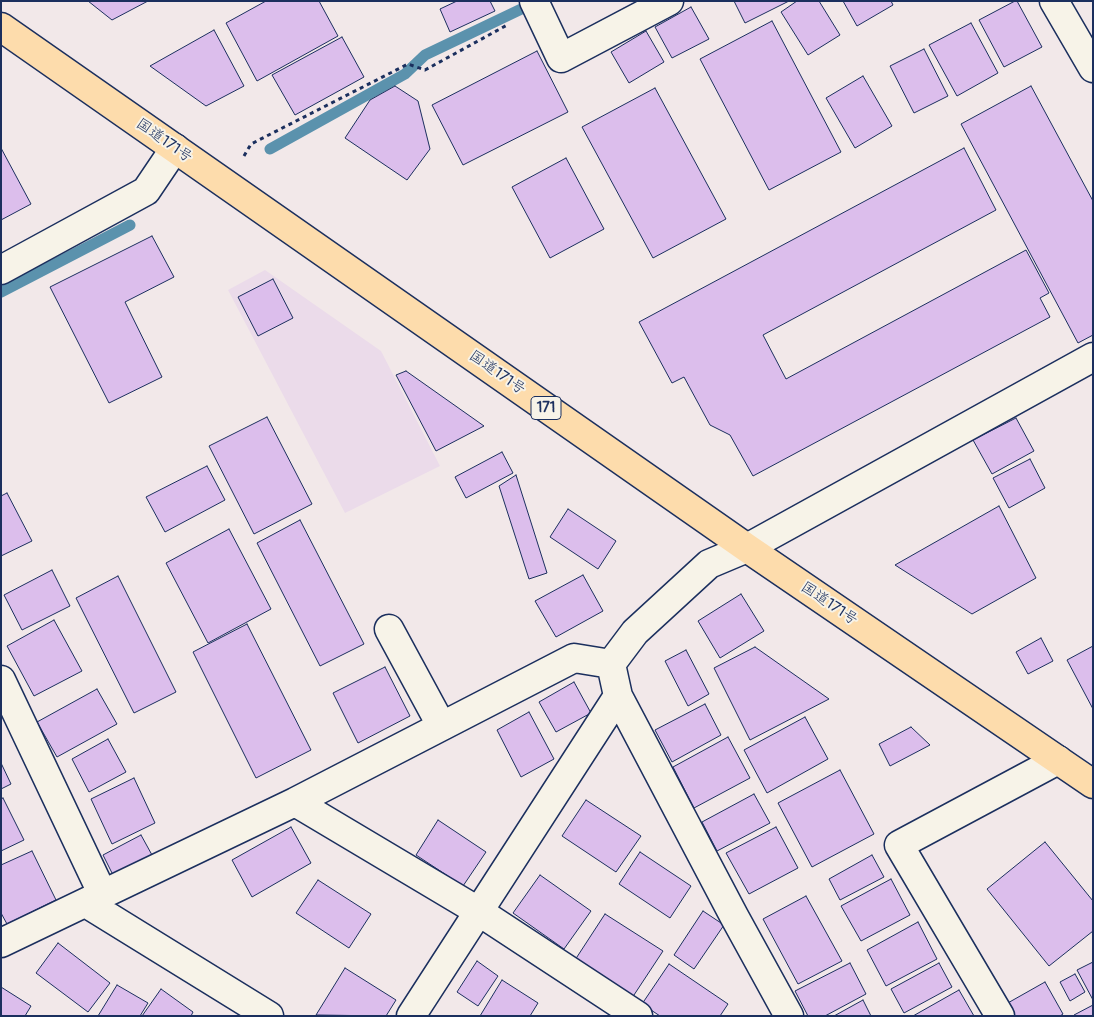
<!DOCTYPE html>
<html>
<head>
<meta charset="utf-8">
<style>
  body { margin:0 }
  #map { position:relative; width:1094px; height:1017px; overflow:hidden; background:#f2e8e9; font-family:Pangolin,sans-serif }
  canvas { display:block }
  .frame { position:absolute; inset:0; border:2px solid #1b2f5e; pointer-events:none }
</style>
</head>
<body>
<div id="map">
<canvas width="1094" height="1017"></canvas>
<div class="frame"></div>
</div>
<script>
const context = document.querySelector('canvas').getContext('2d');
context.lineJoin = 'round';
function fillPath(path, color) { context.fillStyle = color; context.fill(path, 'evenodd'); }
const poly = rows => new Path2D(rows.map(r => 'M' + r).join(''));
function strokePath(path, color, width, dash) { context.strokeStyle = color; context.lineWidth = width; context.lineCap = dash ? 'butt' : 'round'; context.setLineDash(dash || []); context.stroke(path); }
function label(font, color, halo, rows, align = 'center') {
  context.font = font + ' Pangolin,"Klee One",sans-serif'; context.lineWidth = 4; context.setLineDash([]); context.textBaseline = 'middle'; context.strokeStyle = halo; context.fillStyle = color; for (const [text, x, y, turn = 0] of rows) {
    context.save(); context.translate(x, y); context.rotate((+turn || 0) * Math.PI / 180); context.textAlign = isNaN(turn) ? turn : align; if (halo) context.strokeText(text, 0, 0); context.fillText(text, 0, 0); context.restore();
  }
}
const built = poly([
  [265,270,381,351,440,466,345,513,228,290]
]);
const stream = poly([
  [270,149,405,74,425,55,536,2],
  [1,292,130,225]
]);
const building = poly([
  [88,1,148,1,112,20,88,1],
  [266,1,319,1,338,36,257,81,226,23,266,1],
  [457,1,490,1,495,11,450,32,440,9,457,1],
  [734,1,789,1,745,23,734,1],
  [797,1,819,1,840,35,808,55,781,12,797,1],
  [843,1,891,1,893,5,857,26,843,1],
  [1015,1,1017,1,1042,47,1004,67,979,20,1015,1],
  [691,7,709,39,672,58,655,27,691,7],
  [772,21,841,152,769,190,700,59,772,21],
  [971,23,998,73,957,96,929,45,971,23],
  [214,30,244,86,206,106,150,66,214,30],
  [646,31,664,62,629,83,611,52,646,31],
  [342,37,364,77,295,115,272,75,342,37],
  [924,49,948,96,914,113,890,66,924,49],
  [537,51,568,112,463,165,432,105,537,51],
  [863,76,892,126,855,148,826,98,863,76],
  [395,86,418,101,430,149,407,180,345,138,370,100,395,86],
  [1031,86,1093,201,1093,335,1078,343,961,124,1031,86],
  [655,88,726,219,653,258,582,127,655,88],
  [1,148,31,204,1,220,1,148],
  [964,148,996,210,763,335,786,379,1026,250,1049,293,1040,298,1050,317,753,476,730,435,710,425,684,377,672,383,639,322,964,148],
  [566,158,604,229,550,258,512,187,566,158],
  [152,236,174,277,125,302,162,377,109,403,50,287,152,236],
  [273,279,293,318,258,336,238,297,273,279],
  [406,371,484,426,436,451,396,375,406,371],
  [267,417,312,504,254,534,209,446,267,417],
  [1016,418,1034,451,992,474,973,440,1016,418],
  [502,452,513,473,466,498,455,477,502,452],
  [1030,459,1045,488,1009,508,993,478,1030,459],
  [207,466,225,500,165,532,146,497,207,466],
  [516,475,547,573,529,579,499,486,516,475],
  [7,493,32,541,1,556,1,496,7,493],
  [999,506,1036,578,972,614,895,565,999,506],
  [568,509,616,541,598,569,550,537,568,509],
  [300,520,364,644,320,666,257,543,300,520],
  [229,529,271,609,208,643,166,563,229,529],
  [52,570,70,606,22,630,4,595,52,570],
  [583,575,603,611,556,637,535,601,583,575],
  [118,576,176,692,134,713,76,598,118,576],
  [741,594,764,631,720,658,698,621,741,594],
  [54,620,82,671,34,696,7,646,54,620],
  [247,624,311,750,256,778,193,652,247,624],
  [1041,638,1053,661,1028,674,1016,652,1041,638],
  [1093,646,1093,709,1067,660,1093,646],
  [755,647,829,699,750,740,714,668,755,647],
  [686,650,709,694,688,706,665,661,686,650],
  [385,667,410,716,358,743,333,693,385,667],
  [574,682,591,713,556,732,539,702,574,682],
  [97,689,117,724,57,757,37,722,97,689],
  [705,704,721,735,672,762,655,730,705,704],
  [529,712,554,759,521,777,497,730,529,712],
  [805,717,828,759,767,793,744,750,805,717],
  [911,727,930,745,890,766,879,744,911,727],
  [728,737,750,778,694,808,673,767,728,737],
  [108,739,126,772,89,792,72,759,108,739],
  [1,763,11,784,1,789,1,763],
  [840,770,874,834,812,867,778,803,840,770],
  [134,778,155,823,112,844,91,799,134,778],
  [754,794,770,823,717,851,702,822,754,794],
  [3,798,24,840,1,851,1,799,3,798],
  [586,800,641,836,616,872,562,836,586,800],
  [438,820,486,852,463,886,416,855,438,820],
  [291,827,311,863,252,897,232,860,291,827],
  [776,827,798,868,749,894,726,853,776,827],
  [141,835,152,855,113,875,103,855,141,835],
  [1045,842,1093,901,1093,931,1049,966,987,889,1045,842],
  [32,851,56,900,7,924,1,913,1,865,32,851],
  [640,852,691,886,670,918,619,884,640,852],
  [872,855,884,877,840,900,829,879,872,855],
  [540,875,591,911,564,949,513,913,540,875],
  [891,879,910,915,861,941,841,906,891,879],
  [318,880,371,914,349,948,296,913,318,880],
  [806,896,842,961,798,984,763,919,806,896],
  [703,911,724,925,694,969,674,955,703,911],
  [605,914,663,951,632,998,575,960,605,914],
  [918,922,937,959,886,986,867,950,918,922],
  [58,943,110,983,88,1012,36,973,58,943],
  [477,961,498,976,478,1006,457,992,477,961],
  [1093,962,1093,1000,1077,970,1093,962],
  [850,963,866,994,825,1016,808,1016,795,991,850,963],
  [939,963,952,987,904,1013,891,989,939,963],
  [669,964,728,1004,720,1016,660,1016,642,1004,669,964],
  [345,968,396,1000,386,1016,316,1015,345,968],
  [1075,974,1085,992,1070,1001,1060,982,1075,974],
  [502,980,538,1003,530,1016,480,1016,502,980],
  [1045,982,1063,1014,1060,1016,1012,1016,1006,1004,1045,982],
  [117,985,148,1003,140,1016,98,1016,117,985],
  [1,987,31,1006,25,1016,1,1016,1,987],
  [161,989,193,1012,191,1016,142,1016,161,989],
  [959,990,974,1016,913,1016,959,990],
  [863,1000,871,1016,834,1016,863,1000],
  [1093,1005,1093,1016,1075,1016,1074,1015,1093,1005]
]);
const path = poly([
  [244,156,251,144,408,64,425,70,509,24]
]);
const minor = poly([
  [534,1,561,58,669,1],
  [1054,1,1093,68],
  [1,270,146,191,175,148],
  [389,629,441,725],
  [611,664,635,632,709,564,747,548,1093,357],
  [611,664,618,696,734,916,789,1016],
  [1,680,103,895],
  [295,802,478,911,638,1016],
  [86,903,269,1016],
  [1,943,295,802,574,658,611,664],
  [411,1016,618,696],
  [1000,1016,899,845,1058,760]
]);
const highway = poly([
  [1,27,747,548,1093,784]
]);
const shields = [
  [546,408,30]
];
const shieldNames = [
  ["171",546,408]
];
const streetNames = [
  ["国道171号",164,141,35],
  ["国道171号",497,373,35],
  ["国道171号",829,604,34]
];
fillPath(built, '#ebdbea');
strokePath(stream, '#5b92ad', 11);
fillPath(building, '#dcbeec');
strokePath(building, '#1b2f5e', 1);
strokePath(minor, '#1b2f5e', 31);
strokePath(highway, '#1b2f5e', 31);
strokePath(path, '#1b2f5e', 3, [4, 4]);
strokePath(minor, '#f7f3e8', 28);
strokePath(highway, '#fddcac', 28);
for (const [x, y, w] of shields) { const box = new Path2D(); box.roundRect(x - w / 2, y - 11.5, w, 23, 4); context.fillStyle = '#f7f3e8'; context.fill(box); strokePath(box, '#1b2f5e', 1); }
label('bold 14px', '#1b2f5e', null, shieldNames);
label('15px', '#1b2f5e', '#f7f3e8', streetNames);
</script>
</body>
</html>
